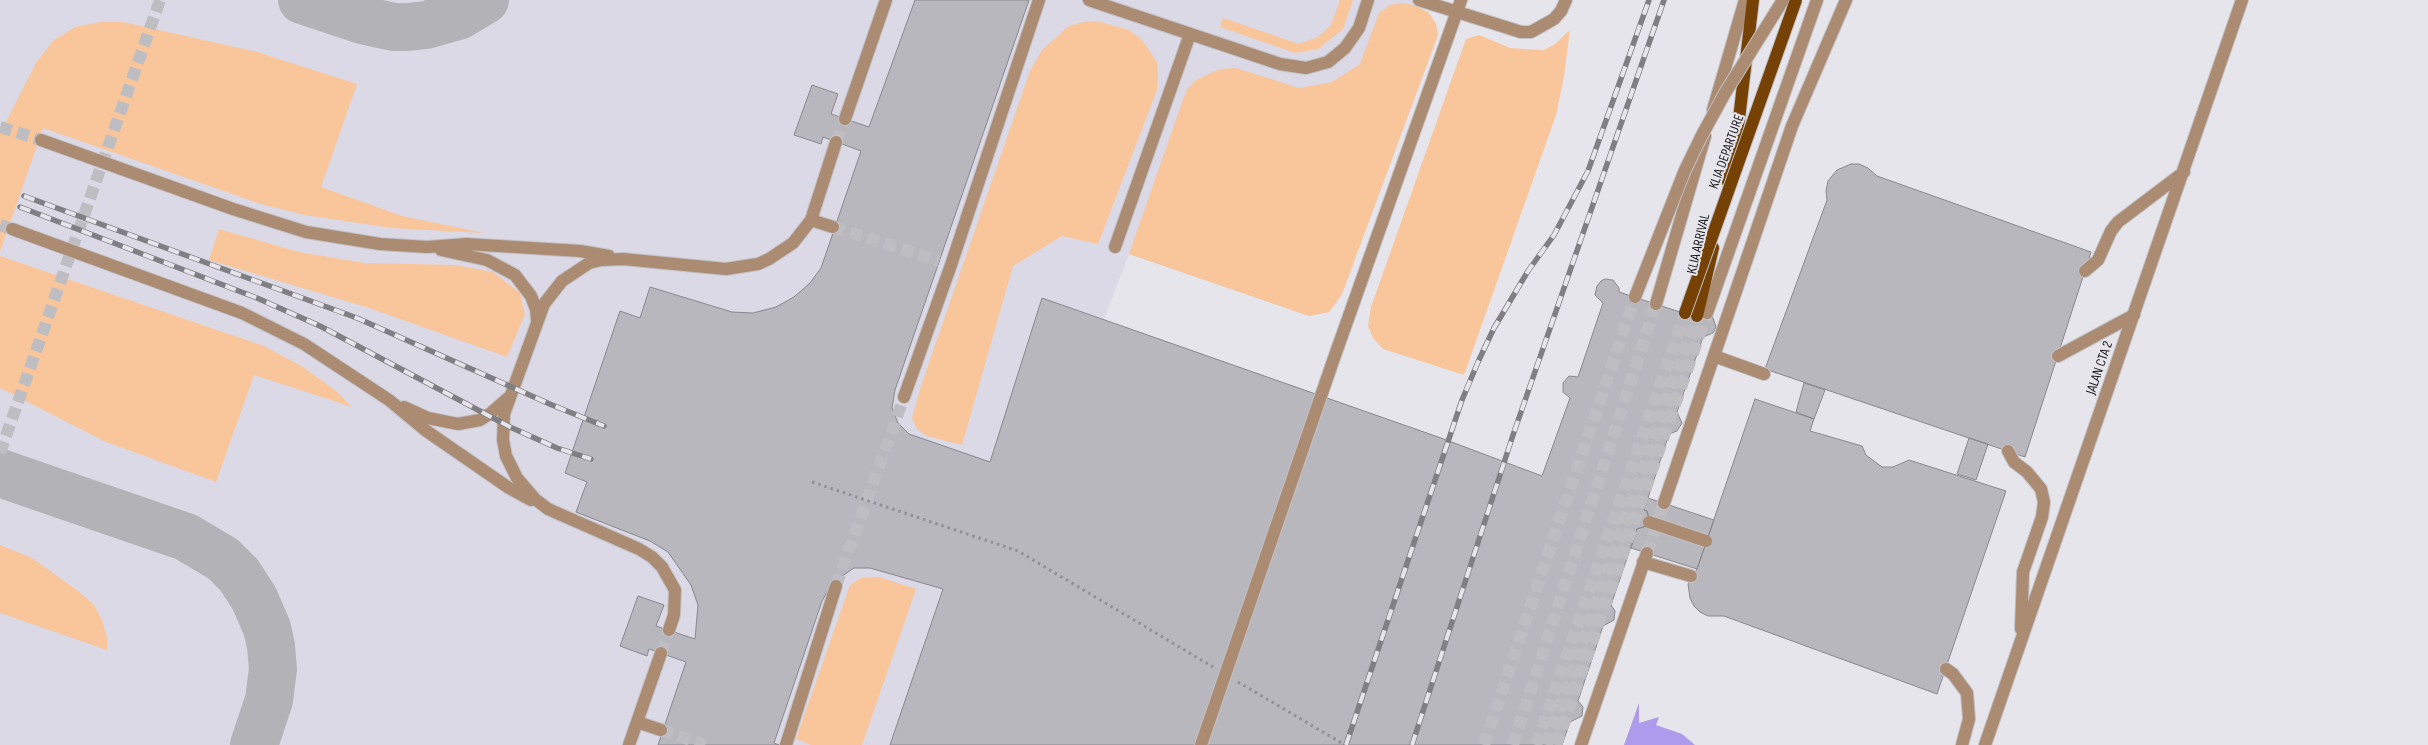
<!DOCTYPE html>
<html>
<head>
<meta charset="utf-8">
<style>
  body { margin:0 }
  canvas { display:block; background:#e6e5eb }
</style>
</head>
<body>
<canvas width="2428" height="745"></canvas>
<script>
const context = document.querySelector('canvas').getContext('2d');
context.lineJoin = 'round';
function fillPath(path, color) { context.fillStyle = color; context.fill(path, 'evenodd'); }
const poly = rows => new Path2D(rows.map(r => 'M' + r).join(''));
function strokePath(path, color, width, dash) { context.strokeStyle = color; context.lineWidth = width; context.lineCap = dash ? 'butt' : 'round'; context.setLineDash(dash || []); context.stroke(path); }
function label(font, color, halo, rows, align = 'center') {
  context.font = font + ' "Sofia Sans Condensed",sans-serif'; context.lineWidth = 4; context.setLineDash([]); context.textBaseline = 'middle'; context.strokeStyle = halo; context.fillStyle = color; for (const [text, x, y, turn = 0] of rows) {
    context.save(); context.translate(x, y); context.rotate((+turn || 0) * Math.PI / 180); context.textAlign = isNaN(turn) ? turn : align; if (halo) context.strokeText(text, 0, 0); context.fillText(text, 0, 0); context.restore();
  }
}
const built = poly([
  [0,0,1418,0,1417,6,1429,13,1436,24,1438,35,1342,294,1336,304,1329,312,1309,316,1129,254,1104,319,1441,438,1450,745,0,745]
]);
const green = poly([
  [1340,0,1353,0,1343,29,1318,49,1295,53,1220,27,1223,18,1299,44,1318,37,1331,25],
  [1403,3,1417,6,1429,13,1436,24,1438,35,1342,294,1329,312,1309,316,1129,254,1186,91,1196,80,1220,69,1236,68,1299,88,1332,82,1360,64,1379,13,1390,5],
  [1097,21,1129,30,1142,40,1157,62,1158,74,1157,90,1098,244,1062,236,1013,266,962,445,927,436,917,429,912,418,921,386,1030,71,1042,50,1069,26,1083,22],
  [100,22,123,22,257,52,357,84,321,187,402,216,484,233,391,228,305,215,261,204,43,128,0,252,0,134,37,61,54,40,75,27],
  [1570,30,1564,76,1556,115,1464,375,1383,349,1373,338,1368,326,1371,307,1466,39,1479,35,1510,48,1544,50,1555,44],
  [219,229,299,252,365,263,455,265,493,272,520,293,525,314,507,357,369,308,209,260],
  [0,256,264,346,303,367,336,391,352,407,254,375,216,482,106,442,0,388],
  [0,545,32,558,78,591,94,605,102,620,107,638,107,650,0,613],
  [879,577,916,589,862,745,811,745,796,739,850,585,861,578]
]);
const water = poly([
  [1639,703,1639,723,1659,717,1656,725,1682,734,1695,745,1624,745]
]);
const taxiway = poly([
  [302,0,362,20,394,27,408,27,426,25,458,16,485,0],
  [0,473,186,537,223,559,239,575,254,598,267,628,271,646,273,669,269,700,254,745]
]);
const building = poly([
  [915,0,1029,0,895,390,892,408,898,423,909,434,990,462,1042,298,1441,438,1542,476,1570,398,1563,392,1563,383,1569,376,1578,377,1603,303,1595,295,1597,286,1601,281,1605,279,1613,280,1619,288,1619,292,1695,317,1710,314,1713,318,1716,327,1713,333,1703,337,1677,412,1682,423,1677,431,1669,434,1644,510,1647,511,1649,519,1646,526,1637,529,1611,605,1615,611,1614,620,1603,626,1578,701,1583,707,1582,716,1570,722,1562,745,890,745,943,589,870,568,854,568,842,576,831,585,822,601,774,743,779,745,658,745,686,662,649,649,647,656,620,646,638,596,664,605,656,626,695,639,698,605,691,585,668,552,650,541,576,512,587,482,565,473,620,311,640,318,650,287,732,312,753,313,776,307,794,297,810,283,821,268,861,151,823,137,821,144,794,135,812,85,838,94,831,114,869,127,915,0],
  [1851,164,1859,164,1868,168,1877,176,2091,252,2025,457,1765,369,1827,200,1826,191,1828,181,1837,170,1851,164],
  [1804,383,1825,390,1814,419,1796,412,1804,383],
  [1755,399,1814,419,1810,431,1862,446,1866,455,1882,467,1893,467,1909,460,2006,491,1937,694,1724,616,1708,616,1700,612,1694,606,1690,598,1688,584,1697,569,1755,399],
  [1969,438,1988,444,1976,480,1957,474,1969,438],
  [1648,498,1714,520,1697,569,1631,548,1637,529,1646,526,1649,519,1647,511,1644,510,1648,498]
]);
const minorTunnel = poly([
  [0,127,41,140],
  [836,142,845,119],
  [0,225,12,229],
  [833,227,939,261],
  [0,453,160,0],
  [1647,553,1664,503],
  [836,586,904,397],
  [661,653,669,630],
  [661,730,705,745],
  [1484,745,1635,297],
  [1513,745,1656,304],
  [1556,745,1707,313]
]);
const majorTunnel = poly([
  [1536,745,1685,313],
  [1547,745,1697,316]
]);
const path = poly([
  [812,482,1018,551,1213,667],
  [1238,682,1345,745]
]);
const minor = poly([
  [1089,0,1280,64,1306,68,1328,62,1345,48,1359,28,1368,0],
  [1419,0,1521,32,1531,32,1554,19,1561,11,1566,0],
  [1713,110,1745,0],
  [845,119,886,0],
  [41,140,233,209,306,232,380,244,427,247,466,244,580,251,609,256],
  [811,220,833,227],
  [12,229,242,313,304,344,389,400,425,430,509,488,531,500],
  [1115,247,1190,34],
  [441,250,487,260,515,275,531,296,536,309,537,320],
  [2085,271,2098,260,2111,231,2118,222,2184,172],
  [1656,304,1705,136],
  [1707,313,1817,0],
  [1714,356,1764,374],
  [2058,356,2134,315],
  [904,397,951,265,1039,0],
  [404,407,428,418,458,424,480,420,491,413,508,398],
  [2008,451,2014,462,2027,472,2041,489,2044,502,2042,517,2023,572,2021,629],
  [1664,503,1792,126,1846,0],
  [1643,562,1691,576],
  [669,630,674,615,675,590,662,567,652,557,639,549,548,509,535,499,517,478,506,456,503,440,504,414,544,304,562,281,589,263,601,260,623,259,726,269,758,264,769,259,793,243,811,220,836,142],
  [1946,669,1953,674,1967,693,1969,719,1962,745],
  [637,722,661,730],
  [629,745,661,653],
  [786,745,836,586],
  [1201,745,1333,361,1461,0],
  [1581,745,1647,553],
  [1985,745,2242,0]
]);
const major = poly([
  [1728,182,1739,119,1753,0],
  [1697,316,1713,248]
]);
const rail = poly([
  [24,196,357,318,552,405,604,426],
  [20,207,257,298,320,326,510,427,557,448,591,459],
  [1346,745,1462,400,1478,362,1494,328,1528,271,1554,235,1588,171,1649,0],
  [1412,745,1513,435,1664,0]
]);
const minorBridge = poly([
  [1635,297,1685,170,1702,135,1725,93,1783,0],
  [1649,522,1706,541]
]);
const majorBridge = poly([
  [1685,313,1796,0]
]);
const streetNames = [
  ["KLIA DEPARTURE",1727,152,-70],
  ["KLIA ARRIVAL",1699,244,-77],
  ["JALAN CTA 2",2100,368,-71]
];
fillPath(built, '#dbd9e6');
fillPath(green, '#f9c59b');
fillPath(water, '#ae9beb');
strokePath(taxiway, '#b3b2b7', 48);
fillPath(building, '#b8b7bd');
strokePath(building, '#89888e', 1);
strokePath(minorTunnel, '#bebdc2', 12, [12, 6]);
strokePath(majorTunnel, '#bebdc2', 12, [12, 6]);
strokePath(minor, '#c2c1c6', 14);
strokePath(major, '#c2c1c6', 14);
strokePath(path, '#919094', 3, [2.5, 4]);
strokePath(minor, '#ab8c73', 12);
strokePath(major, '#754104', 12);
strokePath(rail, '#807f83', 5.5);
strokePath(rail, '#e6e5eb', 4, [11]);
strokePath(minorBridge, '#c2c1c6', 14, []);
strokePath(majorBridge, '#c2c1c6', 14, []);
strokePath(minorBridge, '#ab8c73', 12);
strokePath(majorBridge, '#754104', 12);
label('14px', '#1d1c1e', '#e6e5eb', streetNames);
</script>
</body>
</html>
